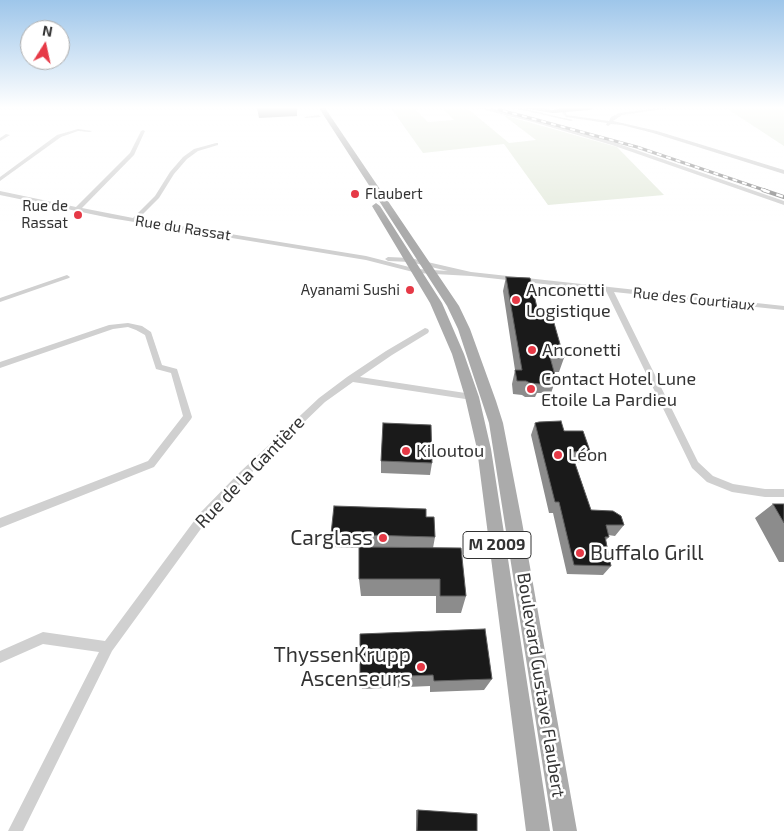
<!DOCTYPE html>
<html>
<head>
<meta charset="utf-8">
<style>
  body { margin:0 }
  #map { position:relative; width:784px; height:831px; overflow:hidden; background:#fff; font-family:"Exo 2",sans-serif }
  canvas { display:block }
  .north { position:absolute; left:20px; top:20px; width:50px; height:50px; box-sizing:border-box; background:#fff; border:1px solid #adadad; border-radius:50%; rotate:10deg; font-size:14px; font-weight:700; line-height:20px; text-align:center; color:#333 }
  .north::after { content:''; display:block; margin:auto; width:18px; height:22px; background:#e63946; clip-path:polygon(50% 0,100% 100%,50% 72%,0 100%) }
</style>
</head>
<body>
<div id="map">
<canvas width="784" height="831"></canvas>
<div class="north">N</div>
</div>
<script>
const context = document.querySelector('canvas').getContext('2d');
context.lineJoin = 'round';
function fillPath(path, color) { context.fillStyle = color; context.fill(path, 'evenodd'); }
const poly = rows => new Path2D(rows.map(r => 'M' + r).join(''));
function strokePath(path, color, width, dash) { context.strokeStyle = color; context.lineWidth = width; context.lineCap = dash ? 'butt' : 'round'; context.setLineDash(dash || []); context.stroke(path); }
function label(font, color, halo, rows, align = 'center') {
  context.font = font + ' "Exo 2",sans-serif'; context.lineWidth = 5; context.setLineDash([]); context.textBaseline = 'middle'; context.strokeStyle = halo; context.fillStyle = color; for (const [text, x, y, turn = 0] of rows) {
    context.save(); context.translate(x, y); context.rotate((+turn || 0) * Math.PI / 180); context.textAlign = isNaN(turn) ? turn : align; if (halo) context.strokeText(text, 0, 0); context.fillText(text, 0, 0); context.restore();
  }
}
const green = poly([
  [391,108,414,108,428,122,454,120,442,108,467,108,509,143,536,140,503,115,617,147,664,195,548,205,504,144,423,153],
  [726,108,784,108,784,146]
]);
const street = poly([
  [477,108,485,108,536,120,616,143,784,201,784,205,612,145,533,122,477,108],
  [513,108,521,108,573,120,571,121,513,108],
  [659,108,671,108,622,115,613,121,657,131,784,170,784,174,653,133,622,125,611,124,608,126,606,125,607,123,566,117,562,113,567,109,569,110,566,113,567,115,609,121,611,117,619,113,659,108],
  [319,115,321,117,306,118,304,117,319,115],
  [78,129,92,131,90,132,78,131,61,137,0,181,0,177,57,135,78,129],
  [143,130,145,131,134,155,82,208,133,218,155,196,170,172,183,157,194,149,216,143,218,143,218,145,198,151,187,159,174,174,159,198,138,219,366,256,417,269,448,271,410,262,388,261,385,259,388,257,410,258,471,272,784,306,784,310,614,292,698,462,713,476,733,484,765,489,784,489,784,497,765,497,732,492,707,482,692,468,606,291,471,276,417,273,366,260,110,218,0,195,0,191,76,207,130,153,141,131,143,130],
  [6,134,10,135,0,141,0,138,6,134],
  [67,275,70,277,69,278,0,302,0,298,67,275],
  [128,323,142,326,151,332,162,365,177,369,192,417,191,419,154,467,0,528,0,518,148,461,183,416,171,373,156,369,145,335,136,330,128,327,113,329,0,368,0,362,109,325,128,323],
  [425,328,428,329,429,331,428,333,392,355,360,377,472,394,475,395,476,397,475,399,472,400,353,382,325,402,246,478,208,519,112,651,23,831,8,831,99,652,43,644,0,663,0,651,43,632,105,641,200,513,240,472,319,398,347,377,386,351,425,328]
]);
const primary = poly([
  [319,108,325,108,459,306,470,329,496,401,503,423,522,522,577,831,553,831,489,423,458,329,447,306,319,108],
  [521,108,544,108,556,111,553,113,521,108],
  [376,203,380,206,442,303,464,354,479,397,491,449,550,831,526,831,477,449,465,397,452,354,430,303,372,206,376,203]
]);
const highway = poly([
  [594,108,590,110,553,113,549,111,562,108,594,108]
]);
const railFar1 = poly([
  [493,108,637,147,767,191]
]);
const rail = poly([
  [763,190,784,197]
]);
const wall = poly([
  [257,108,297,108,297,116,259,118],
  [506,277,539,316,564,358,559,372,554,372,556,379,551,393,537,393,535,397,525,397,522,395,513,394,512,384,515,370,503,291],
  [535,423,564,431,590,451,584,463,575,463,591,510,624,525,615,536,608,535,609,537,606,540,611,566,603,575,567,574,553,513,549,513,531,435],
  [381,461,432,463,430,475,381,473],
  [773,504,784,504,784,562,779,562,755,518],
  [426,517,435,537,433,548,466,596,461,613,436,613,436,596,361,596,359,579,359,548,334,547,331,534],
  [360,634,492,679,484,690,430,692,430,686,362,689,360,678],
  [416,810,477,814,477,831,416,831]
]);
const building = poly([
  [506,277,530,278,539,316,552,316,564,358,550,357,556,379,540,379,540,384,530,383,526,381,517,381,515,370,522,370,506,277],
  [561,421,564,431,583,431,590,451,571,452,591,510,613,511,621,516,624,525,606,525,609,537,605,537,611,566,574,565,559,502,555,502,535,423,539,422,561,421],
  [383,423,431,425,432,463,381,461,383,423],
  [773,504,784,504,784,523,773,504],
  [334,506,426,509,426,517,434,517,435,537,331,534,334,506],
  [359,547,461,548,466,596,440,596,440,579,359,579,359,547],
  [485,629,492,679,434,681,433,675,360,678,360,634,485,629],
  [418,810,477,814,477,831,417,831,418,810]
]);
const markers = [
  [355,194,5,"#e63946"],
  [78,215,5,"#e63946"],
  [410,290,5,"#e63946"],
  [516,300,5,"#e63946"],
  [532,350,5,"#e63946"],
  [531,389,5,"#e63946"],
  [406,451,5,"#e63946"],
  [558,455,5,"#e63946"],
  [383,538,5,"#e63946"],
  [580,553,5,"#e63946"],
  [421,667,5,"#e63946"]
];
const farPoinames = [
  ["Flaubert",365,194,"left"],
  ["Rue de",68,206],
  ["Rassat",68,223],
  ["Ayanami Sushi",400,290]
];
const farStreetnames = [
  ["Rue du Rassat",183,228,9],
  ["Rue des Courtiaux",694,299,6]
];
const shields = [
  [497,545,68]
];
const shieldNames = [
  ["M 2009",497,545]
];
const poiNames = [
  ["Anconetti",526,290],
  ["Logistique",526,311],
  ["Anconetti",542,350],
  ["Contact Hotel Lune",541,379],
  ["Etoile La Pardieu",541,400],
  ["Kiloutou",416,451],
  ["Léon",568,455]
];
const streetNames = [
  ["Rue de la Gantière",250,472,-46],
  ["Boulevard Gustave Flaubert",541,685,81]
];
const nearPoinames = [
  ["Carglass",373,538],
  ["Buffalo Grill",590,553,"left"],
  ["ThyssenKrupp",411,655],
  ["Ascenseurs",411,679]
];
fillPath(green, '#e6ecdf');
fillPath(street, '#d0d0d0');
fillPath(primary, '#ababab');
fillPath(highway, '#9a9a9a');
strokePath(railFar1, '#888', 3);
strokePath(rail, '#888', 4);
strokePath(railFar1, '#fff', 2, [5]);
strokePath(rail, '#fff', 2.5, [7]);
fillPath(wall, '#8c8c8c');
fillPath(building, '#1a1a1a');
strokePath(building, '#5f5f5f', 1);
const sky = context.createLinearGradient(0, 0, 0, 224);
sky.addColorStop(0, '#9ec6ea');
sky.addColorStop(0.48, '#fff');
sky.addColorStop(1, '#ffffff00');
context.fillStyle = sky;
context.fillRect(0, 0, 784, 224);
for (const [x, y, r, color] of markers) { const dot = new Path2D(); dot.arc(x, y, r, 0, 2 * Math.PI); context.fillStyle = color; context.fill(dot); strokePath(dot, '#fff', 2); }
label('15px', '#333', '#fff', farPoinames, 'right');
label('15px', '#333', '#fff', farStreetnames);
for (const [x, y, w] of shields) { const box = new Path2D(); box.roundRect(x - w / 2, y - 13.5, w, 27, 4); context.fillStyle = '#fff'; context.fill(box); strokePath(box, '#333', 1); }
label('bold 16px', '#333', null, shieldNames);
label('18px', '#333', '#fff', poiNames, 'left');
label('18px', '#333', '#fff', streetNames);
label('21px', '#333', '#fff', nearPoinames, 'right');
</script>
</body>
</html>
